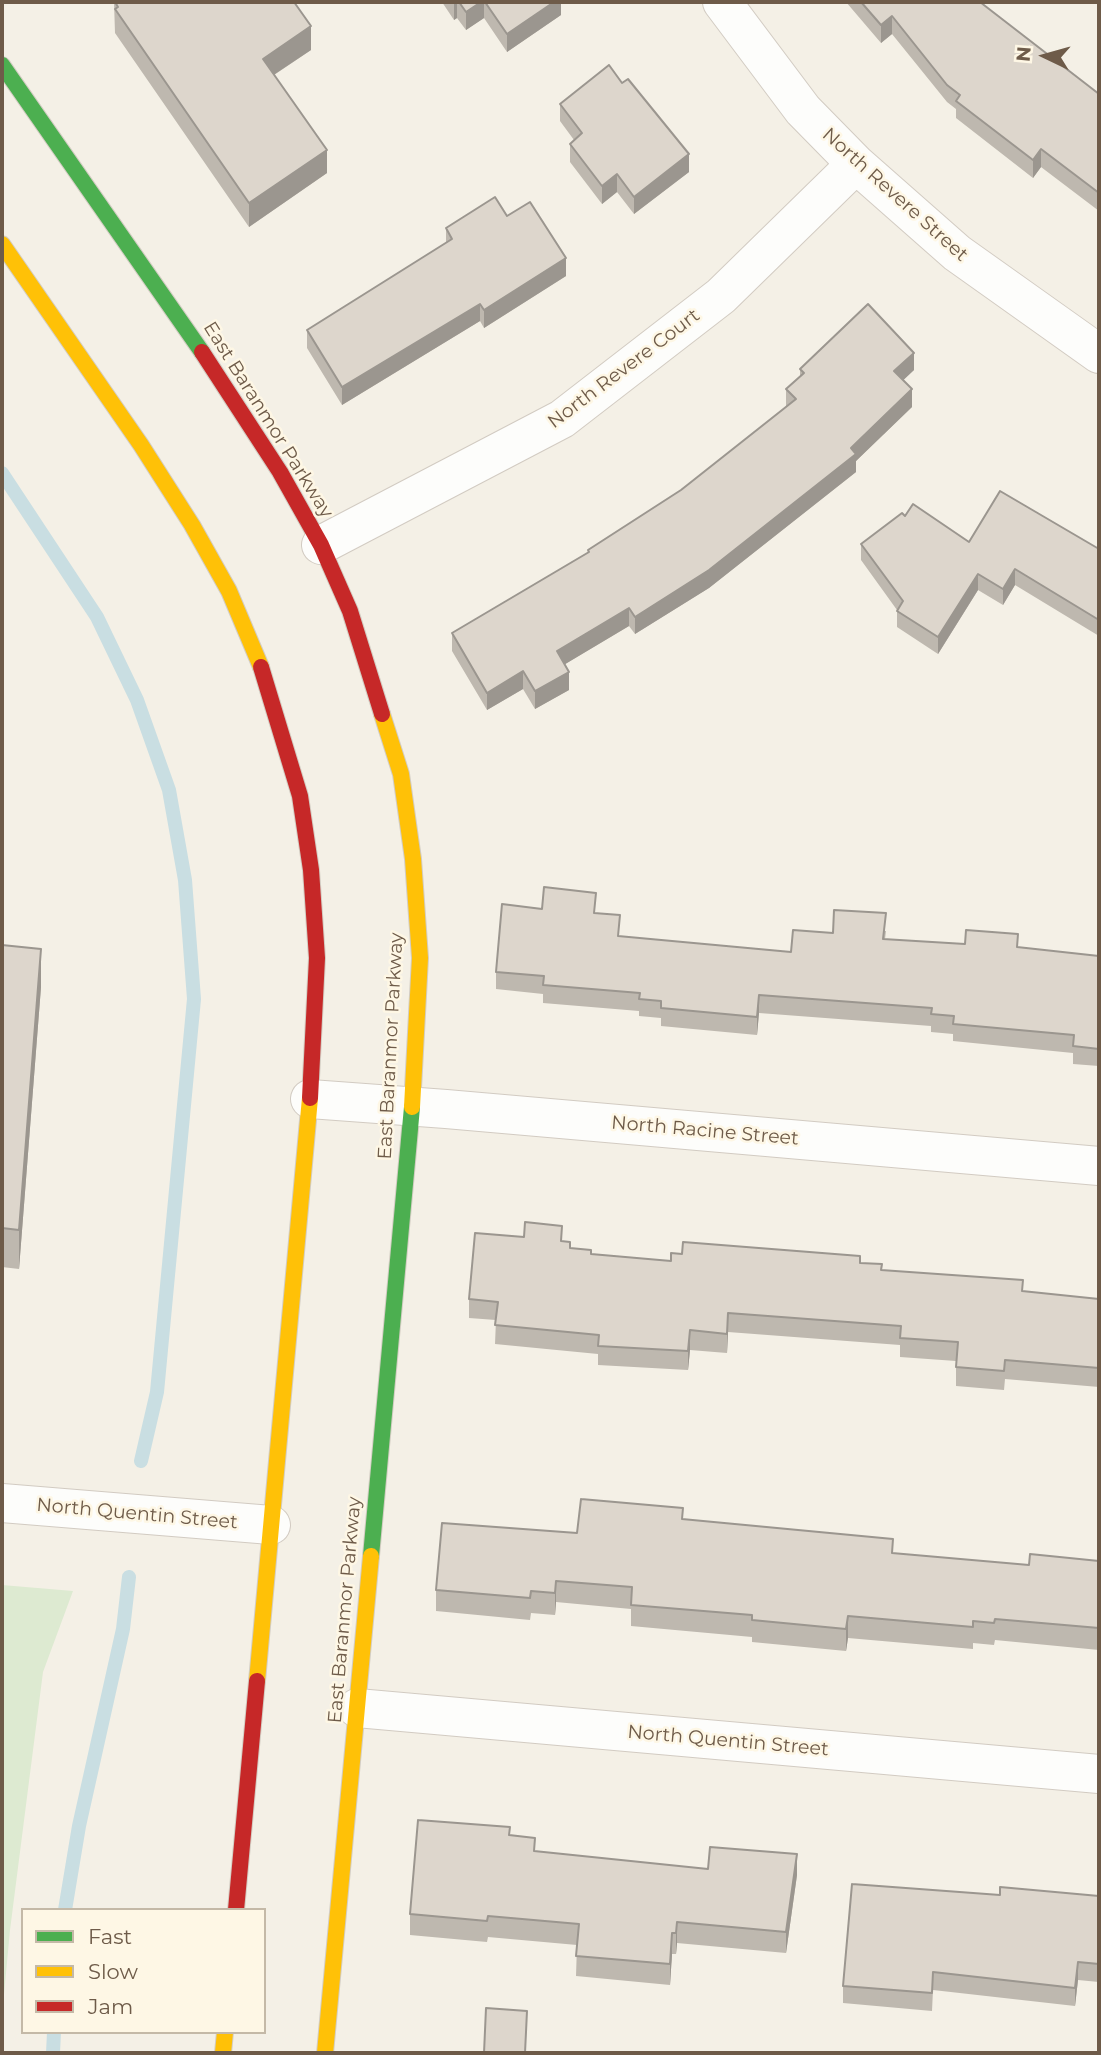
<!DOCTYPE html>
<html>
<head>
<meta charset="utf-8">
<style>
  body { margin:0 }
  #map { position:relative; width:1101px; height:2055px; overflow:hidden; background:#f4f0e6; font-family:Montserrat,sans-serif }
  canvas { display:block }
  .frame { position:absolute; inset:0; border:4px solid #6e5b49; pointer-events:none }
  .legend { position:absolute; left:21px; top:1908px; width:245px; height:126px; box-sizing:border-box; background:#fef7e5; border:2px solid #c4b9a7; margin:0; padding:9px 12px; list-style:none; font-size:21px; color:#6e5b49 }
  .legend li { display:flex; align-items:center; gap:14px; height:35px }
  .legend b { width:35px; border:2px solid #c4b9a7 }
  .north { position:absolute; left:1010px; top:21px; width:70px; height:70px; -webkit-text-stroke:5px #fef7e5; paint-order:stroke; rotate:275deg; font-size:19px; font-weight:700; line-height:28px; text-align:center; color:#6e5b49 }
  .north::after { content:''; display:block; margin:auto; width:24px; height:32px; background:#6e5b49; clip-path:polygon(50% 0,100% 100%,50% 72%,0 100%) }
</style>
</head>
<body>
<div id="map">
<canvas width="1101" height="2055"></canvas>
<div class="frame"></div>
<ul class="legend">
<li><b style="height:9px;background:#4caf50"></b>Fast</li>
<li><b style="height:9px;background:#ffc107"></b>Slow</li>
<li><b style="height:9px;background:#c62828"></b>Jam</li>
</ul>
<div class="north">N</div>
</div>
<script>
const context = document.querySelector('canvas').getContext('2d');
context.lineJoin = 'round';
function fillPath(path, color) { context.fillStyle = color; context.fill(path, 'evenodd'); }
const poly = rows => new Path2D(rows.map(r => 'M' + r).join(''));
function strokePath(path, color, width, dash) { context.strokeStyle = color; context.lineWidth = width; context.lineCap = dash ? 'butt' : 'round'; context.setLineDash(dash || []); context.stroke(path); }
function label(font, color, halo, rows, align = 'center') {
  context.font = font + ' Montserrat,sans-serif'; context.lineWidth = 5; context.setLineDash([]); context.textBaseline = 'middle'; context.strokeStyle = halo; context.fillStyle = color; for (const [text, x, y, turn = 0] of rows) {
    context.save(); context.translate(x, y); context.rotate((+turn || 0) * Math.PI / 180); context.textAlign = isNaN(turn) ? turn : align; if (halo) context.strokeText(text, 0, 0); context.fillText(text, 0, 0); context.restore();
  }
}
const green = poly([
  [2,1585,73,1591,43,1672,10,1930,2,2016]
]);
const stream = poly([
  [2,473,97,617,137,700,169,790,185,880,194,999,157,1392,141,1461],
  [65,1910,79,1826,123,1629,129,1577],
  [53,2053,54,2032]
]);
const street = poly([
  [722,2,803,110,856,164,957,253,1099,354],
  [321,545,562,419,721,296,856,164],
  [310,1099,446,1109,1099,1166],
  [2,1503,271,1525],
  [357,1708,1099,1774]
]);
const fast = poly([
  [2,65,202,352],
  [371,1556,412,1107]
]);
const slow = poly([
  [2,244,141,445,192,525,229,591,261,667],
  [382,714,401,774,413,859,420,958,412,1107],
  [257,1681,310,1098],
  [223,2053,225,2032],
  [325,2053,371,1556]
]);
const jam = poly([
  [202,352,280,472,321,545,350,611,382,714],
  [261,667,300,796,311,870,317,958,310,1098],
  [236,1910,257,1681]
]);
const wall = poly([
  [114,2,294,2,311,50,274,75,327,173,249,227,115,33],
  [442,2,561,2,561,15,507,52,484,18,466,30,457,18,454,20],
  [846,2,980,2,1099,94,1099,211,1041,167,1033,178,956,118,956,109,947,102,892,34,881,43],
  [560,104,689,172,634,214,617,192,602,204,570,162,570,144,574,140,560,121],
  [507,216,566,276,484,328,480,321,342,405,307,348,307,330,446,244,446,228],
  [800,369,914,370,903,380,912,407,856,461,856,472,709,588,635,634,629,626,565,664,569,690,535,709,523,689,487,710,452,651,452,633,588,553,588,550,681,490,786,407,786,389,800,377],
  [905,516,969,542,1099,549,1099,636,1015,585,1003,605,978,590,938,654,897,627,897,610,861,560,861,544],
  [595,913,619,936,791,952,833,933,886,931,885,939,1018,948,1099,956,1099,1066,1073,1064,1073,1053,953,1041,953,1034,931,1032,931,1026,759,1013,757,1035,661,1026,661,1018,639,1016,639,1011,543,1003,543,994,496,989,496,972],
  [2,945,41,987,19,1269,2,1267],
  [562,1241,570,1248,591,1254,671,1261,860,1263,882,1270,1023,1291,1099,1299,1099,1387,1005,1379,1004,1390,956,1386,956,1361,900,1357,900,1345,728,1332,727,1353,690,1350,688,1370,598,1365,598,1354,495,1344,496,1320,469,1318,469,1299],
  [683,1519,893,1553,1029,1565,1099,1561,1099,1650,995,1640,994,1645,973,1643,973,1649,848,1638,846,1651,752,1642,752,1637,631,1626,631,1609,556,1602,555,1615,531,1613,530,1620,436,1611,436,1590,577,1533],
  [510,1835,535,1852,708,1869,797,1875,786,1953,677,1943,676,1954,672,1954,670,1985,576,1976,577,1945,488,1937,487,1942,410,1935,410,1914],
  [1000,1895,1099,1896,1099,1982,1078,1980,1075,2006,933,1990,932,2011,843,2003,843,1986]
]);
const shadedWall = poly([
  [455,2,457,2,457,18,454,20,454,3],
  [481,2,484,2,484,18,466,30,466,12],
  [554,2,561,2,561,15,507,52,507,34],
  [892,16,892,34,881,43,881,25],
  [311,26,311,50,263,82,263,59],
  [1041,149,1041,167,1033,178,1033,160],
  [327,150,327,173,249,227,249,203],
  [689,154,689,172,634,214,634,197],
  [617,174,617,192,602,204,602,186],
  [566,258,566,276,484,328,484,310],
  [480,304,480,321,342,405,342,387],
  [914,353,914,370,894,389,894,371],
  [912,389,912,407,856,461,856,472,709,588,635,634,635,617,851,448],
  [1015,569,1015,585,1003,605,1003,589],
  [978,574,978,590,938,654,938,637],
  [629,608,629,626,557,669,557,651],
  [523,671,523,689,487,710,487,693],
  [569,672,569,690,535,709,535,691],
  [41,949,41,987,19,1269,19,1230],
  [759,995,759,1013,757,1035,757,1017],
  [728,1313,728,1332,727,1353,727,1334],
  [690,1330,690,1350,688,1370,688,1351],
  [556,1581,556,1602,555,1615,555,1593],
  [848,1616,848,1638,846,1651,846,1629],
  [797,1854,797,1875,786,1953,786,1932],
  [677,1922,677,1943,676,1954,676,1933],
  [672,1933,672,1954,670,1985,670,1964],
  [1078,1962,1078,1980,1075,2006,1075,1988]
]);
const building = poly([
  [115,2,294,2,311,26,263,59,327,150,249,203,115,9,118,7,115,2],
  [459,2,481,2,466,12,459,2],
  [485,2,554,2,507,34,485,2],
  [861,2,980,2,1099,94,1099,193,1041,149,1033,160,956,101,960,95,947,85,892,16,881,25,861,2],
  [609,65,622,83,628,79,689,154,634,197,617,174,602,186,570,144,582,133,560,104,609,65],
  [495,197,507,216,530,202,566,258,484,310,480,304,342,387,307,330,452,239,446,228,495,197],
  [868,304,914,353,894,371,912,389,851,448,856,454,709,570,635,617,629,608,557,651,569,672,535,691,523,671,487,693,452,633,589,552,588,550,681,490,796,399,786,389,804,373,800,369,868,304],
  [1000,491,1099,549,1099,620,1015,569,1003,589,978,574,938,637,897,611,903,601,861,544,902,513,905,516,913,504,969,542,1000,491],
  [544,887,596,893,594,913,620,915,618,936,791,952,793,930,833,933,834,910,886,913,883,939,965,944,966,930,1018,934,1017,947,1099,956,1099,1049,1073,1046,1074,1035,953,1024,954,1016,931,1014,932,1008,759,995,757,1017,661,1008,661,1001,639,999,640,993,543,985,544,976,496,972,502,904,542,909,544,887],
  [2,945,41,949,19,1230,2,1228,2,945],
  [525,1222,562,1226,561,1241,570,1242,570,1248,591,1250,591,1254,671,1261,671,1253,682,1254,683,1242,860,1256,860,1263,882,1264,881,1270,1023,1280,1022,1291,1099,1299,1099,1368,1005,1360,1004,1371,956,1367,958,1342,900,1338,901,1326,728,1313,727,1334,690,1330,688,1351,598,1346,599,1335,495,1325,498,1302,469,1299,475,1233,524,1237,525,1222],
  [581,1499,683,1508,682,1519,893,1539,892,1553,1029,1565,1030,1554,1099,1561,1099,1628,995,1619,994,1623,973,1621,973,1627,848,1616,846,1629,752,1620,752,1615,631,1605,632,1587,556,1581,555,1593,531,1591,530,1598,436,1590,442,1523,577,1533,581,1499],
  [418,1820,510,1827,509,1835,535,1838,534,1851,708,1869,710,1847,797,1854,786,1932,677,1922,676,1933,672,1933,670,1964,576,1956,579,1924,488,1916,487,1921,410,1914,418,1820],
  [852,1884,1000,1895,1000,1887,1099,1896,1099,1964,1078,1962,1075,1988,933,1972,932,1993,843,1986,852,1884],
  [486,2008,527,2011,525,2053,484,2053,486,2008]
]);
const streetNames = [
  ["North Revere Street",895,195,42],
  ["North Revere Court",624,369,-37],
  ["East Baranmor Parkway",268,420,58],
  ["East Baranmor Parkway",391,1046,-87],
  ["North Racine Street",705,1131,5],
  ["North Quentin Street",137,1514,5],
  ["East Baranmor Parkway",345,1610,-85],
  ["North Quentin Street",728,1741,5]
];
fillPath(green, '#ddead1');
strokePath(stream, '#c9dee2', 14);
strokePath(street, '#d2cbc2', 40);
strokePath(fast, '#d3cdc3', 18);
strokePath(slow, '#d3cdc3', 18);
strokePath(jam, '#d3cdc3', 18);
strokePath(street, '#fdfdfb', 38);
strokePath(fast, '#4caf50', 16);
strokePath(slow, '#ffc107', 16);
strokePath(jam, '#c62828', 16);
fillPath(wall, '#beb8af');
fillPath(shadedWall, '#9b968f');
fillPath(building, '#ddd6cc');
strokePath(building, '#9b968f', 2);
label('19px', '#6e5b49', '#fef7e5', streetNames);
</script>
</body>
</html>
